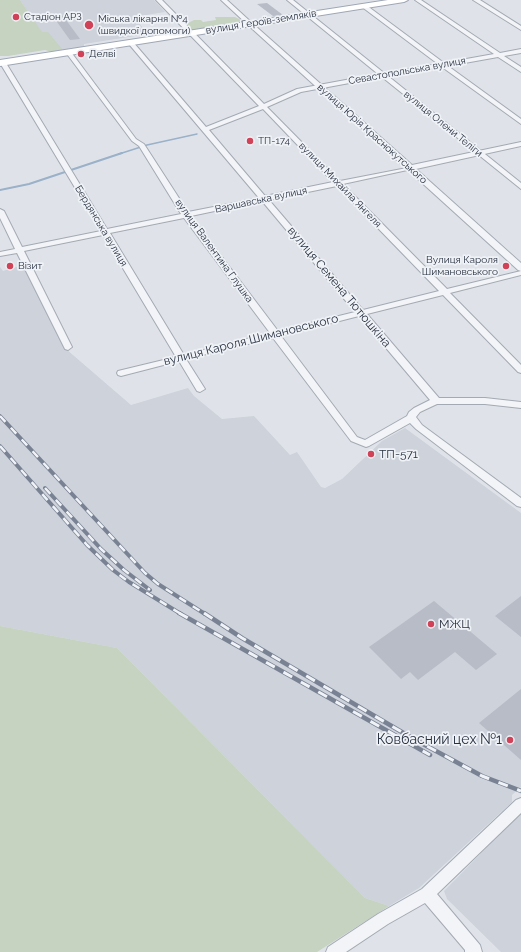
<!DOCTYPE html>
<html>
<head>
<meta charset="utf-8">
<style>
  body { margin:0 }
  canvas { display:block; background:#dfe3e9 }
</style>
</head>
<body>
<canvas width="521" height="952"></canvas>
<script>
const context = document.querySelector('canvas').getContext('2d');
context.lineJoin = 'round';
function fillPath(path, color) { context.fillStyle = color; context.fill(path, 'evenodd'); }
const poly = rows => new Path2D(rows.map(r => 'M' + r).join(''));
function strokePath(path, color, width, dash) { context.strokeStyle = color; context.lineWidth = width; context.lineCap = dash ? 'butt' : 'round'; context.setLineDash(dash || []); context.stroke(path); }
function label(font, color, halo, rows, align = 'center') {
  context.font = font + ' Raleway,sans-serif'; context.lineWidth = 3.5; context.setLineDash([]); context.textBaseline = 'middle'; context.strokeStyle = halo; context.fillStyle = color; for (const [text, x, y, turn = 0] of rows) {
    context.save(); context.translate(x, y); context.rotate((+turn || 0) * Math.PI / 180); context.textAlign = isNaN(turn) ? turn : align; if (halo) context.strokeText(text, 0, 0); context.fillText(text, 0, 0); context.restore();
  }
}
const built = poly([
  [20,0,154,0,165,12,134,17,148,34,84,44,84,47,54,51],
  [23,265,66,349,131,405,188,388,194,396,222,419,254,416,290,455,297,452,321,487,325,488,342,479,382,441,405,428,521,513,521,787,512,795,512,802,419,888,389,906,365,898,117,648,0,626,0,267,3,271],
  [521,813,521,952,501,952,447,899,444,891]
]);
const green = poly([
  [0,0,20,0,42,32,48,32,62,49,52,52,45,50,8,56,0,56],
  [215,17,235,17,239,19,243,22,192,30,186,24,194,20,201,20,203,22,216,20],
  [0,626,117,648,365,898,389,906,317,952,0,952]
]);
const streamFar1 = poly([
  [119,154,147,145,197,134]
]);
const stream = poly([
  [0,190,29,184,122,153]
]);
const building = poly([
  [267,3,283,15,273,16,257,4],
  [61,14,69,24,80,39,70,40,52,15],
  [521,596,521,637,495,616],
  [434,601,497,654,476,670,455,652,418,680,410,672,401,679,369,647],
  [521,689,521,760,479,723]
]);
const minor = poly([
  [156,0,162,0,264,104,297,89,378,74,287,0,293,0,384,73,438,64,362,7,362,5,366,5,444,63,494,54,415,0,421,0,500,53,521,49,521,53,504,56,521,67,521,72,498,57,448,66,521,119,521,124,442,67,388,76,521,183,521,189,382,77,301,92,267,107,340,181,412,167,412,169,343,184,447,289,521,271,521,275,450,293,521,365,521,373,518,372,443,295,367,314,439,398,485,398,521,402,521,408,485,404,437,404,420,412,416,417,422,425,521,498,521,507,517,506,416,429,410,423,369,446,366,447,351,441,273,338,186,359,205,389,200,392,197,391,179,361,121,376,118,375,117,373,118,371,176,357,103,235,24,251,72,347,68,350,65,349,17,253,0,256,0,252,15,249,0,218,0,209,4,211,22,247,101,231,0,63,1,62,6,63,107,229,181,214,139,146,132,141,67,54,67,52,69,51,71,52,136,139,144,144,188,212,259,198,128,43,133,42,206,127,259,106,156,0],
  [263,109,333,182,265,196,209,130,263,109],
  [337,186,439,291,363,310,269,200,337,186],
  [262,201,355,312,278,331,191,216,262,201],
  [184,218,270,333,184,355,110,233,184,218],
  [359,316,430,400,414,408,409,412,407,416,365,440,357,437,281,336,359,316],
  [221,0,227,0,252,23,252,25,248,25,221,0],
  [473,0,480,0,521,26,521,30,473,0],
  [521,798,521,813,437,894,480,945,482,952,465,952,465,950,425,903,388,924,346,952,326,952,328,947,378,914,422,889,516,800,521,798]
]);
const tertiary = poly([
  [248,23,252,23,412,165,521,142,521,146,416,169,521,263,521,271,518,270,248,25,248,23]
]);
const primary = poly([
  [388,0,408,0,404,2,0,66,0,60,388,0]
]);
const railFar1 = poly([
  [0,416,145,573,158,584,205,614],
  [0,446,87,545,113,570,129,582,181,614],
  [45,488,101,549,124,570,150,590]
]);
const rail = poly([
  [179,613,430,755],
  [204,613,242,638,412,738,482,776,521,791]
]);
const markers = [
  [16,17,4,"#d04257"],
  [89,25,5,"#d04257"],
  [81,54,4,"#d04257"],
  [250,141,4,"#d04257"],
  [10,266,4,"#d04257"],
  [506,266,4,"#d04257"],
  [371,454,4,"#d04257"],
  [431,624,4,"#d04257"],
  [510,740,4,"#d04257"]
];
const farPoinames = [
  ["Стадіон АРЗ",24,17],
  ["Міська лікарня №4",98,19],
  ["(швидкої допомоги)",98,31],
  ["Делві",89,54],
  ["ТП-174",258,141],
  ["Вулиця Кароля",498,260,"right"],
  ["Шимановського",498,272,"right"],
  ["Візит",18,266]
];
const farStreetnames = [
  ["вулиця Героїв-земляків",261,22,-9],
  ["Севастопольська вулиця",407,71,-10],
  ["вулиця Олени Теліги",443,124,39],
  ["вулиця Юрія Краснокутського",372,134,42],
  ["вулиця Михайла Янгеля",340,185,46],
  ["Варшавська вулиця",261,200,-12],
  ["Бердянська вулиця",101,226,59],
  ["вулиця Валентина Глушка",214,251,54]
];
const streetNames = [
  ["вулиця Семена Тютюшкіна",339,287,50],
  ["вулиця Кароля Шимановського",251,340,-14]
];
const poiNames = [
  ["ТП-571",379,454],
  ["МЖЦ",439,624]
];
const nearPoinames = [
  ["Ковбасний цех №1",502,740]
];
fillPath(built, '#cdd2db');
fillPath(green, '#c5d3c0');
strokePath(streamFar1, '#9ab1c9', 1.5);
strokePath(stream, '#9ab1c9', 2);
fillPath(building, '#b7bcc6');
strokePath(minor, '#a4aab3', 2);
strokePath(tertiary, '#a4aab3', 2);
strokePath(primary, '#9fa7b5', 2);
fillPath(minor, '#f2f4f7');
fillPath(tertiary, '#f2f4f7');
fillPath(primary, '#fff');
strokePath(railFar1, '#798293', 4);
strokePath(rail, '#798293', 4.5);
strokePath(railFar1, '#eff2f6', 2.5, [8]);
strokePath(rail, '#eff2f6', 3, [10]);
for (const [x, y, r, color] of markers) { const dot = new Path2D(); dot.arc(x, y, r, 0, 2 * Math.PI); context.fillStyle = color; context.fill(dot); strokePath(dot, '#eff2f6', 1.5); }
label('10px', '#283140', '#eff2f6', farPoinames, 'left');
label('10px', '#283140', '#eff2f6', farStreetnames);
label('12px', '#283140', '#eff2f6', streetNames);
label('12px', '#283140', '#eff2f6', poiNames, 'left');
label('14px', '#283140', '#eff2f6', nearPoinames, 'right');
</script>
</body>
</html>
